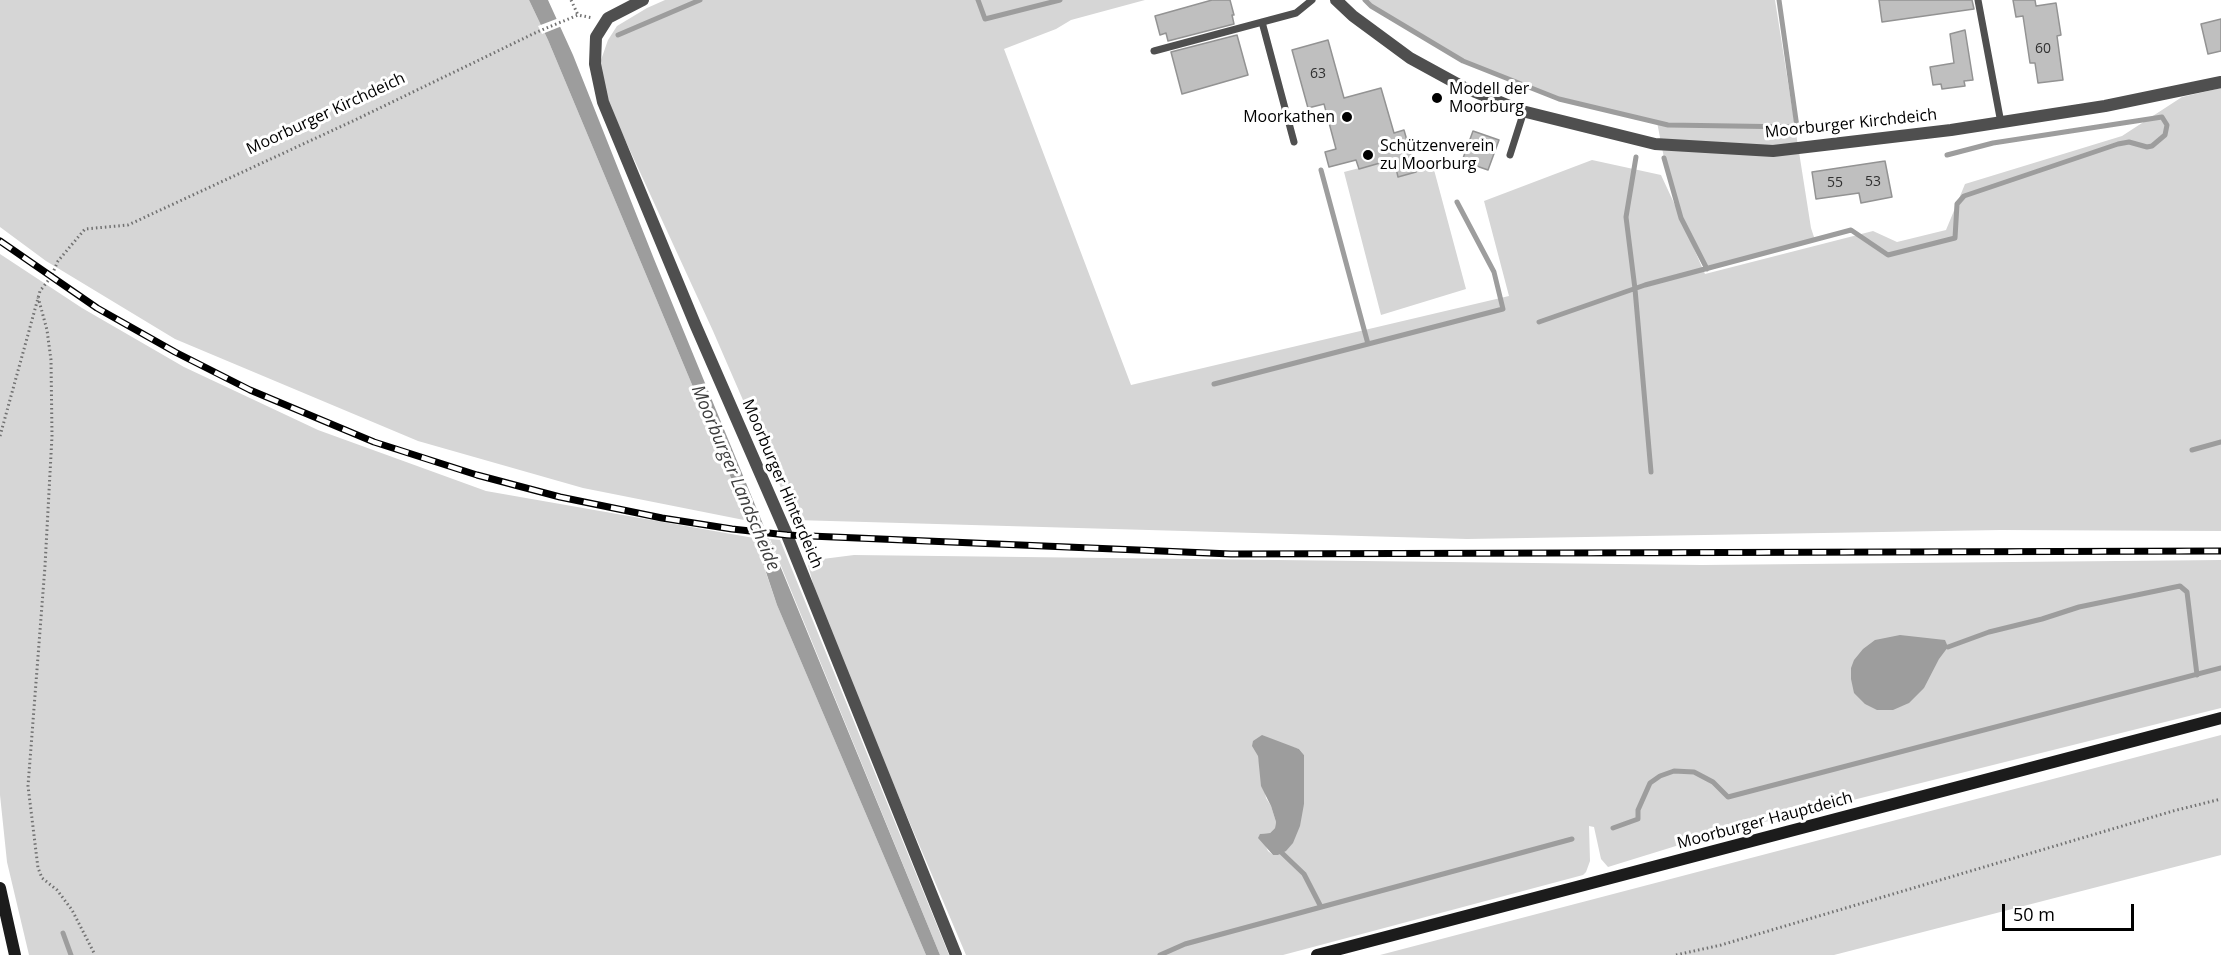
<!DOCTYPE html>
<html>
<head>
<meta charset="utf-8">
<style>
	body { margin:0 }
	#map { position:relative; width:2221px; height:955px; overflow:hidden; background:#fff; font-family:"Open Sans",sans-serif }
	canvas { display:block }
	.scale { position:absolute; left:2002px; top:904px; width:132px; height:27px; box-sizing:border-box; border:3px solid #000; border-top:0; padding-left:8px; font-size:18px; line-height:21px; white-space:nowrap; color:#000; -webkit-text-stroke:4px #fff; paint-order:stroke }
</style>
</head>
<body>
<div id="map">
<canvas width="2221" height="955"></canvas>
<div class="scale">50 m</div>
</div>
<script>
const c = document.querySelector('canvas').getContext('2d');
c.lineJoin = 'round';
function paint(path, color) {
  c.fillStyle = color;
  c.fill(path, 'evenodd');
}
function toPath(rows) {
  const path = new Path2D();
  for (const r of rows) {
    path.moveTo(r[0], r[1]);
    for (let i = 2; i < r.length; i += 2) path.lineTo(r[i], r[i + 1]);
  }
  return path;
}
function trace(path, color, width, dash) {
  c.strokeStyle = color;
  c.lineWidth = width;
  c.lineCap = dash ? 'butt' : 'round';
  c.setLineDash(dash || []);
  c.stroke(path);
}
function write(font, color, halo, rows, align = 'center') {
  c.font = font + ' "Open Sans",sans-serif';
  c.lineWidth = 6;
  c.setLineDash([]);
  c.textBaseline = 'middle';
  c.strokeStyle = halo;
  c.fillStyle = color;
  for (const [text, x, y, turn = 0] of rows) {
    c.save();
    c.translate(x, y);
    c.rotate((+turn || 0) * Math.PI / 180);
    c.textAlign = isNaN(turn) ? turn : align;
    if (halo) c.strokeText(text, 0, 0);
    c.fillText(text, 0, 0);
    c.restore();
  }
}
paint(toPath([
	[0,0,529,0,548,40,749,521,583,488,418,441,175,339,46,261,0,227],
	[665,0,1145,0,1071,20,1056,29,1004,49,1131,385,1509,296,1484,201,1592,160,1661,175,1681,218,1664,158,1657,122,1559,99,1463,61,1371,6,1365,0,1775,0,1811,228,1815,240,1709,269,1681,219,1705,274,1873,231,1897,242,1946,230,1965,184,2122,136,2182,97,2221,88,2221,531,2001,530,1467,539,795,520,713,331,610,107,601,75,601,60,608,40,617,26,647,8],
	[1394,159,1399,176,1433,166,1466,289,1381,315,1344,172],
	[0,254,82,308,184,367,318,430,486,491,754,538,777,605,926,955,29,955,7,862,0,795],
	[770,539,780,540,949,955,940,955],
	[854,555,1702,565,2221,560,2221,708,1705,837,1608,867,1601,859,1594,827,1589,826,1590,861,1586,872,1583,875,1283,955,966,955,821,614,807,561],
	[1286,745,1299,749,1304,755,1304,804,1278,855,1273,855,1268,851,1260,834,1270,833,1275,828,1276,822,1271,806,1266,798,1258,756],
	[2221,735,2221,855,1834,955,1380,955]
]), '#d6d6d6');
paint(toPath([
	[529,0,548,0,573,55,654,259,940,955,926,955,777,605,749,521,548,40],
	[1900,635,1945,640,1948,647,1939,659,1924,688,1909,703,1893,710,1877,710,1865,704,1854,693,1851,679,1851,668,1854,660,1863,649,1875,640],
	[1262,735,1299,749,1304,755,1304,804,1300,826,1293,843,1286,851,1278,855,1273,855,1258,838,1260,834,1270,833,1275,828,1276,822,1271,806,1261,786,1258,756,1252,746,1253,741]
]), '#9d9d9d');
paint(toPath([
	[559,18,562,26,542,34,538,26],
	[748,524,768,526,772,539,751,537]
]), '#fff');
trace(toPath([
	[978,0,985,19,1060,0],
	[1365,0,1371,6,1463,61,1559,99,1668,125,1797,127,1779,0],
	[618,35,700,0],
	[1636,157,1626,217,1635,289,1651,472],
	[1664,158,1681,218,1707,269],
	[1321,170,1368,344],
	[1539,322,1645,285,1851,230,1888,255,1955,238,1957,204,1964,196,2118,144,2129,142,2147,147,2152,146,2165,135,2167,125,2162,117,1993,143,1947,155],
	[1214,384,1503,309,1494,272,1457,202],
	[2192,450,2221,442],
	[1948,647,1989,632,2042,619,2079,607,2180,586,2187,592,2197,675],
	[1613,828,1638,819,1638,810,1650,783,1660,776,1674,771,1694,772,1713,782,1728,797,2221,668],
	[1282,853,1304,874,1321,907],
	[63,933,71,955],
	[1160,955,1185,944,1572,839]
]), '#9d9d9d', 5);
const building = toPath([
	[1212,0,1230,0,1234,15,1232,15,1234,24,1168,41,1166,33,1160,35,1155,16,1212,0],
	[1879,0,1972,0,1974,9,1882,22,1879,0],
	[2013,0,2035,0,2036,6,2056,3,2061,35,2057,36,2063,80,2038,83,2035,63,2030,63,2023,16,2016,17,2013,0],
	[2221,19,2221,51,2208,54,2201,24,2221,19],
	[1965,30,1973,80,1964,81,1965,86,1942,89,1941,84,1933,85,1930,67,1954,63,1950,34,1965,30],
	[1237,35,1248,75,1182,94,1171,52,1237,35],
	[1328,40,1344,98,1381,88,1394,133,1404,130,1416,172,1398,177,1394,159,1359,169,1356,160,1329,167,1325,152,1336,149,1324,104,1308,108,1292,50,1328,40],
	[1473,131,1499,140,1488,170,1462,161,1473,131],
	[1885,161,1892,197,1861,203,1859,193,1816,199,1812,172,1885,161]
]);
paint(building, '#bfbfbf');
trace(building, '#939393', 1.5);
trace(toPath([
	[571,0,578,15],
	[38,297,47,330,51,360,52,436,45,566,28,786,38,868,42,878,57,890,72,910,95,955],
	[0,436,40,291,51,277,58,261,85,229,128,225,355,120,537,32,578,15,593,18],
	[1676,955,1721,945,2173,811,2221,799]
]), '#717171', 3, [1.5, 3]);
trace(toPath([
	[1978,0,2001,123],
	[1262,22,1294,142],
	[1154,51,1296,13,1312,0],
	[1510,155,1524,111]
]), '#4f4f4f', 7);
trace(toPath([
	[643,0,608,18,596,37,595,64,603,102,695,324,787,535,956,955],
	[1336,0,1353,16,1410,58,1463,87,1522,111,1655,144,1773,151,1951,130,2105,106,2221,82]
]), '#4f4f4f', 12);
trace(toPath([
	[0,888,15,955],
	[1317,955,2221,718]
]), '#1c1c1c', 12);
const rail = toPath([
	[0,241,97,308,175,352,250,390,374,442,477,475,560,497,662,518,732,529,787,535,1231,554,2221,551]
]);
trace(rail, '#000', 7);
trace(rail, '#fff', 4.5, [14]);
for (const [x, y, r, color] of [
	[1437,98,6,"#000"],
	[1347,117,6,"#000"],
	[1368,155,6,"#000"]
]) {
  const dot = new Path2D();
  dot.arc(x, y, r, 0, 2 * Math.PI);
  c.fillStyle = color;
  c.fill(dot);
  trace(dot, '#fff', 2);
}
write('14px', '#303030', null, [
	["60",2043,49],
	["63",1318,74],
	["53",1873,182],
	["55",1835,183]
]);
write('16px', '#000', '#fff', [
	["Modell der",1449,89],
	["Moorburg",1449,107],
	["Moorkathen",1335,117,"right"],
	["Schützenverein",1380,146],
	["zu Moorburg",1380,164]
], 'left');
write('16px', '#000', '#fff', [
	["Moorburger Kirchdeich",326,114,-25],
	["Moorburger Kirchdeich",1851,124,-6],
	["Moorburger Hinterdeich",782,484,67],
	["Moorburger Hauptdeich",1765,821,-15]
]);
write('italic 18px', '#3e3e3e', '#fff', [
	["Moorburger Landscheide",735,478,67]
]);
</script>
</body>
</html>
